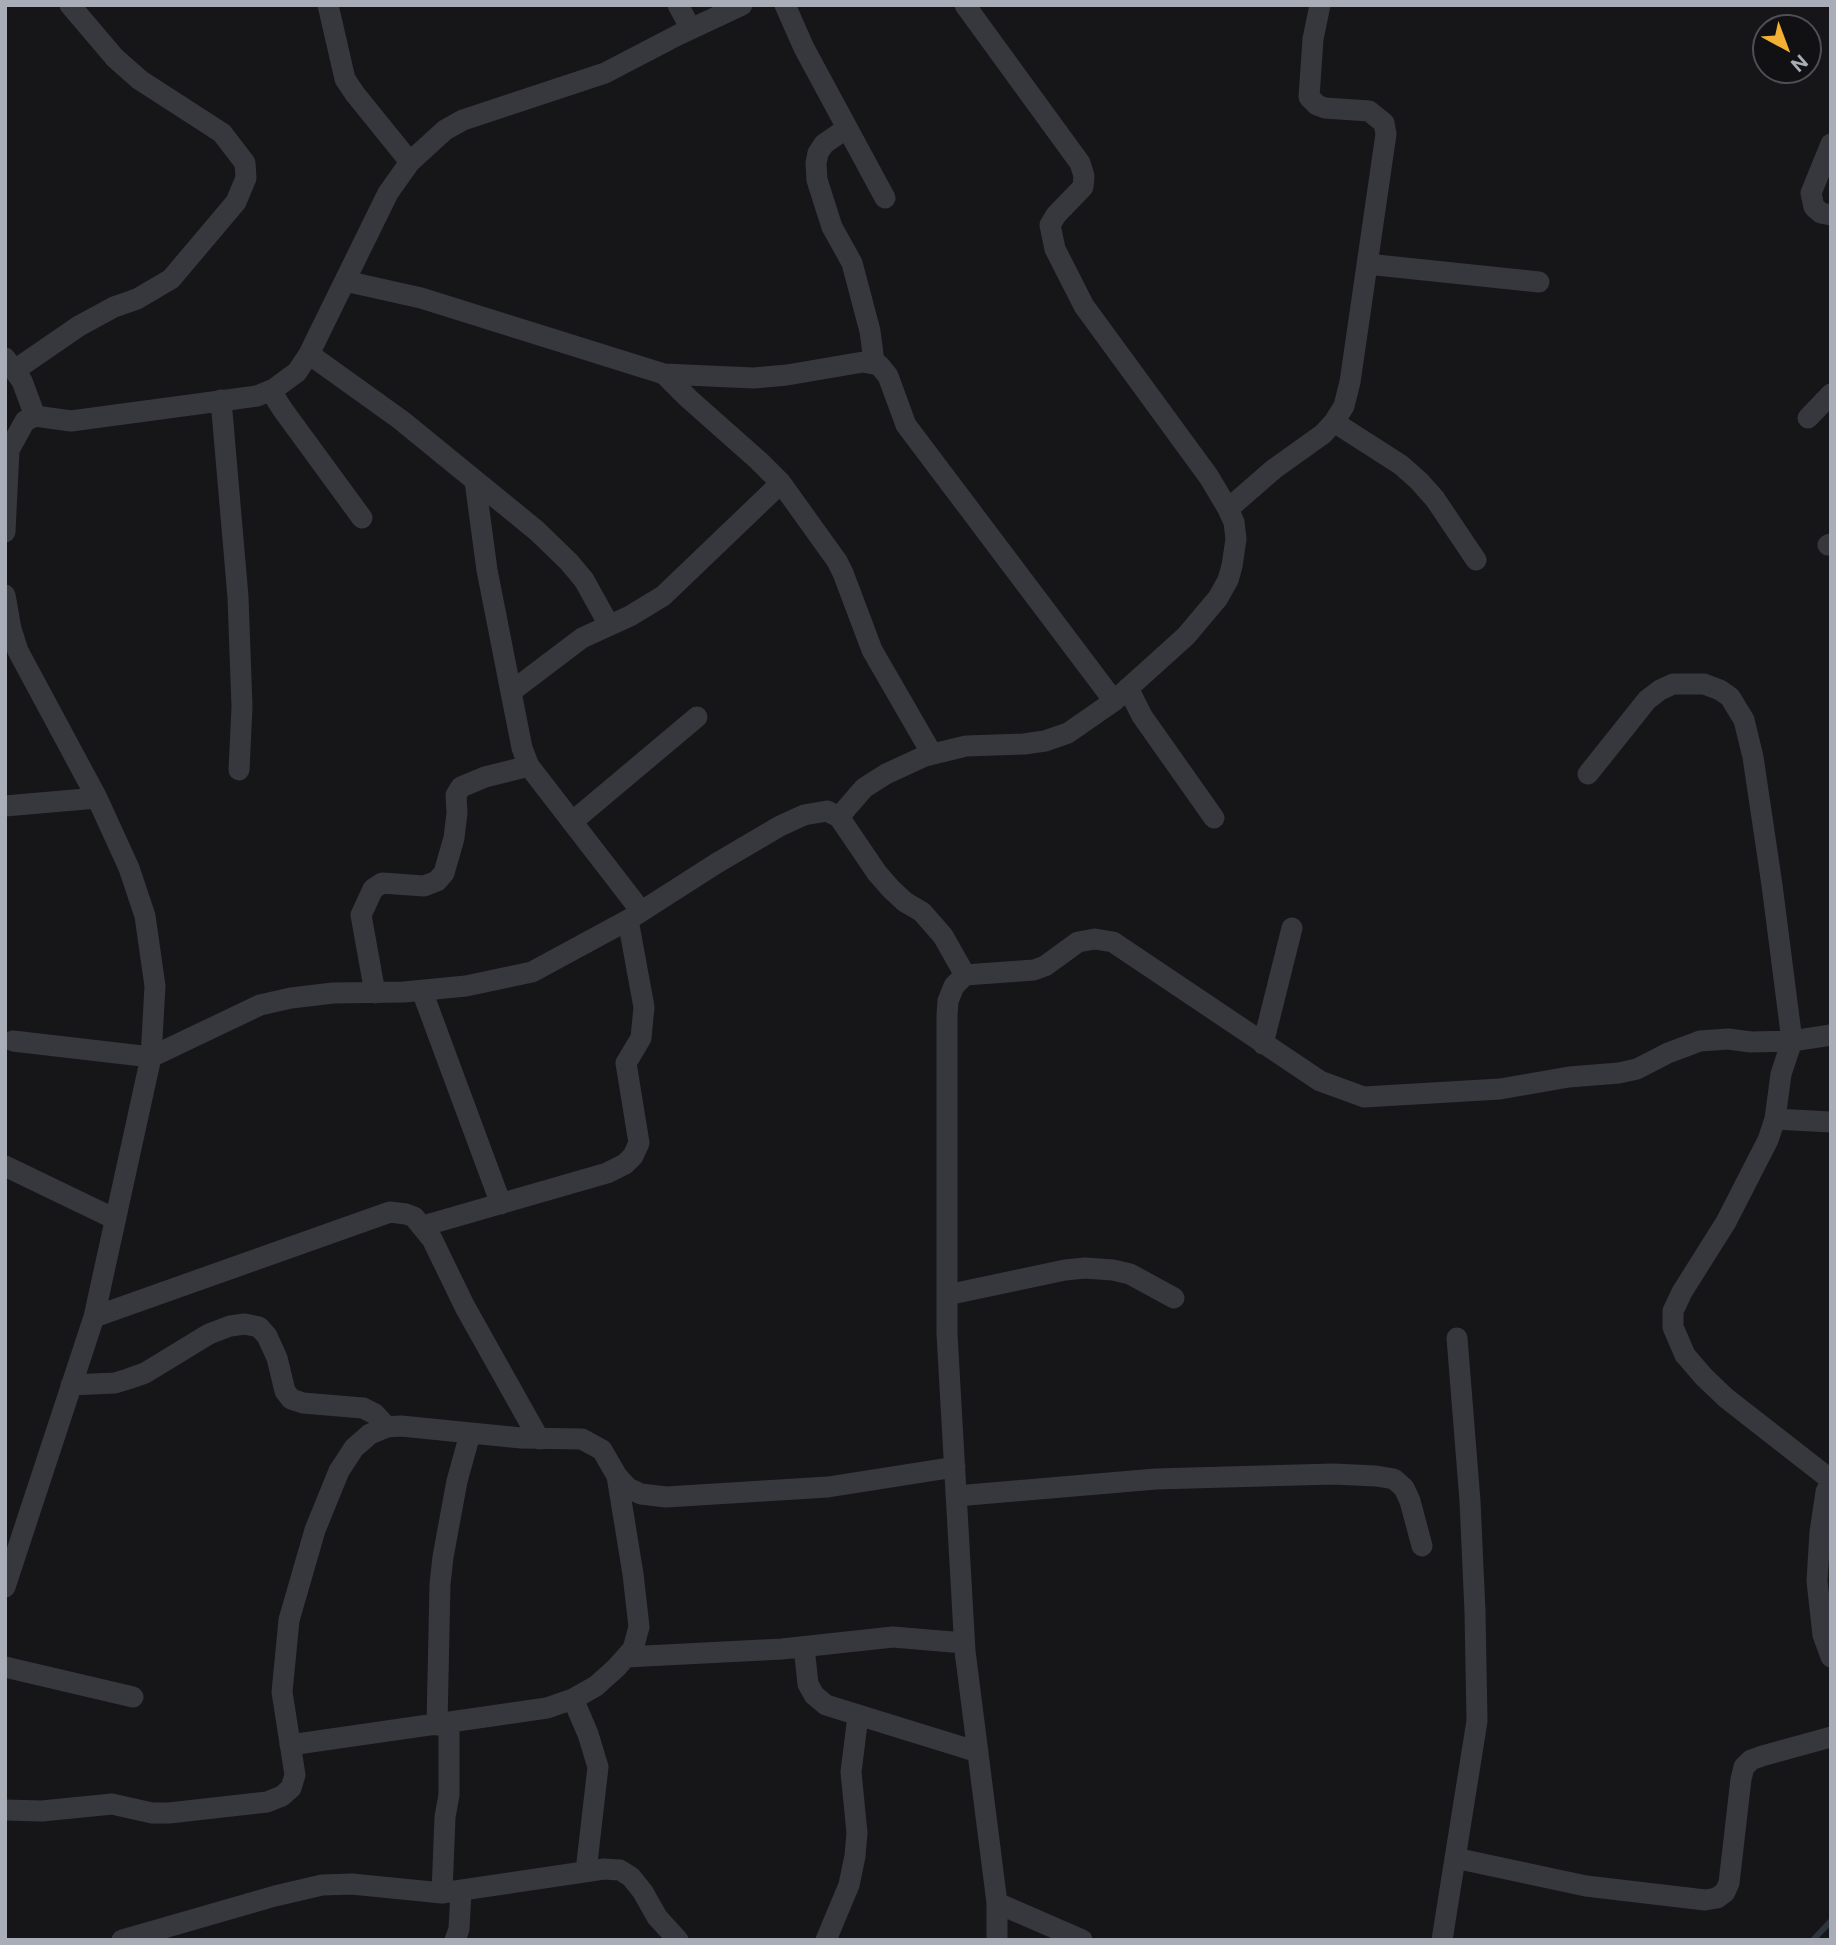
<!DOCTYPE html>
<html>
<head>
<meta charset="utf-8">
<style>
	body { margin:0 }
	#map { position:relative; width:1836px; height:1945px; overflow:hidden; background:#161618; font-family:"Public Sans",sans-serif }
	canvas { display:block }
	.frame { position:absolute; inset:0; border:7px solid #a8adb8; pointer-events:none }
	.north { position:absolute; left:1752px; top:14px; width:70px; height:70px; box-sizing:border-box; background:#111113; border:2px solid #4d4f55; border-radius:50%; rotate:139deg; font-size:19px; font-weight:700; line-height:28px; text-align:center; color:#a8adb8 }
	.north::after { content:''; display:block; margin:auto; width:24px; height:32px; background:#f2b134; clip-path:polygon(50% 0,100% 100%,50% 72%,0 100%) }
</style>
</head>
<body>
<div id="map">
<canvas width="1836" height="1945"></canvas>
<div class="frame"></div>
<div class="north">N</div>
</div>
<script>
const c = document.querySelector('canvas').getContext('2d');
c.lineJoin = 'round';
function toPath(rows) {
  const path = new Path2D();
  for (const r of rows) {
    path.moveTo(r[0], r[1]);
    for (let i = 2; i < r.length; i += 2) path.lineTo(r[i], r[i + 1]);
  }
  return path;
}
function trace(path, color, width, dash) {
  c.strokeStyle = color;
  c.lineWidth = width;
  c.lineCap = dash ? 'butt' : 'round';
  c.setLineDash(dash || []);
  c.stroke(path);
}
trace(toPath([
	[1813,1940,1831,1921]
]), '#2c353c', 6);
trace(toPath([
	[328,5,345,79,355,94,410,162],
	[678,5,691,29],
	[785,5,804,48,885,198],
	[847,128,824,144,818,153,816,163,817,180,832,227,852,263,870,331,874,362],
	[1831,144,1811,193,1814,207,1821,213,1831,215],
	[1367,264,1539,282],
	[345,281,421,298,664,374,754,378,787,375,863,362,879,365,888,376,906,425,1114,701],
	[309,354,401,420,537,531,569,562,584,580,609,625],
	[5,358,22,381,35,416],
	[15,370,79,326,114,307,137,299,171,279,236,202,246,178,245,163,222,133,140,80,115,58,70,5],
	[664,374,688,398,759,461,781,483,837,561,843,573,872,650,932,754],
	[274,389,274,396,283,410,362,518],
	[221,400,238,597,242,707,239,770],
	[1808,418,1831,394],
	[1334,422,1401,465,1419,481,1435,499,1476,560],
	[475,481,487,570,522,748,529,766,641,911],
	[1228,509,1274,469,1323,434,1334,422,1344,406,1350,382,1386,134,1384,123,1369,111,1325,108,1317,105,1309,97,1313,39,1320,5],
	[5,532,9,450,25,421,35,416,71,421,257,396,274,389,297,372,309,354,388,193,410,162,445,130,463,120,605,73,678,35,742,5],
	[1828,545,1831,544],
	[5,595,11,629,18,651,97,798,129,868,145,916,155,986,151,1057,94,1317,5,1587],
	[1128,688,1142,716,1214,818],
	[512,691,582,638,630,616,663,596,781,483],
	[1588,774,1647,700,1660,690,1673,684,1704,684,1720,690,1730,697,1744,720,1753,757,1772,885,1792,1041,1781,1074,1775,1119,1768,1140,1726,1222,1682,1292,1673,1311,1673,1327,1685,1355,1704,1377,1726,1398,1831,1480,1826,1492,1820,1532,1817,1581,1823,1635,1831,1657],
	[5,806,97,798],
	[839,817,864,788,886,774,925,756,966,746,1024,744,1045,741,1068,733,1114,701,1186,636,1218,598,1228,580,1232,566,1236,539,1234,522,1228,509,1209,477,1084,306,1055,249,1050,225,1056,215,1083,187,1084,176,1080,163,965,5],
	[572,822,697,717],
	[422,991,501,1204],
	[375,993,361,915,373,889,382,883,424,886,437,881,444,873,454,838,457,813,456,795,461,787,485,777,529,766],
	[13,1041,151,1057,260,1005,291,998,333,993,404,992,466,986,532,972,628,920,717,863,780,826,804,815,827,811,839,817,877,873,891,889,905,902,922,912,943,936,965,975],
	[1263,1044,1292,928],
	[1775,1119,1831,1122],
	[5,1166,115,1219],
	[423,1226,607,1173,625,1164,633,1156,639,1143,626,1063,641,1038,644,1007,628,920],
	[947,1295,1065,1270,1085,1268,1113,1270,1130,1274,1174,1298],
	[94,1317,390,1212,406,1214,414,1217,432,1239,465,1307,539,1439],
	[71,1385,115,1383,128,1379,145,1373,209,1334,230,1326,245,1324,259,1327,267,1336,277,1358,285,1391,291,1399,303,1403,363,1408,375,1414,387,1427],
	[956,1496,1156,1479,1333,1474,1376,1476,1394,1479,1404,1488,1410,1501,1422,1546],
	[804,1647,808,1684,814,1695,826,1705,978,1752],
	[626,1657,782,1649,893,1637,964,1643],
	[5,1667,133,1697],
	[573,1699,588,1734,598,1767,586,1871],
	[437,1725,440,1584,443,1557,457,1481,470,1434],
	[290,1745,547,1708,573,1699,596,1686,616,1668,633,1649,639,1627,633,1574,617,1476],
	[5,1810,42,1811,112,1804,152,1813,169,1813,267,1802,282,1796,291,1788,295,1775,282,1692,289,1620,315,1530,339,1471,354,1448,370,1434,387,1427,401,1426,521,1438,582,1439,602,1450,617,1476,628,1488,641,1494,666,1497,828,1487,955,1467],
	[1455,1858,1586,1886,1705,1900,1717,1898,1725,1892,1729,1883,1741,1779,1744,1767,1751,1760,1762,1756,1831,1737],
	[442,1893,445,1817,449,1795,449,1723],
	[997,1903,1082,1940],
	[122,1940,275,1896,322,1885,352,1884,442,1893,604,1869,620,1870,631,1877,643,1892,657,1917,678,1940],
	[455,1940,459,1929,461,1892],
	[826,1940,849,1885,855,1856,857,1833,851,1772,858,1716],
	[997,1940,997,1903,965,1651,947,1334,947,1016,948,1001,954,986,965,975,1034,970,1045,966,1078,942,1095,939,1113,942,1320,1081,1364,1097,1500,1089,1569,1077,1619,1073,1637,1069,1668,1053,1700,1041,1728,1039,1751,1042,1792,1041,1831,1035],
	[1442,1940,1477,1721,1475,1612,1470,1501,1457,1338]
]), '#37383d', 21);
</script>
</body>
</html>
